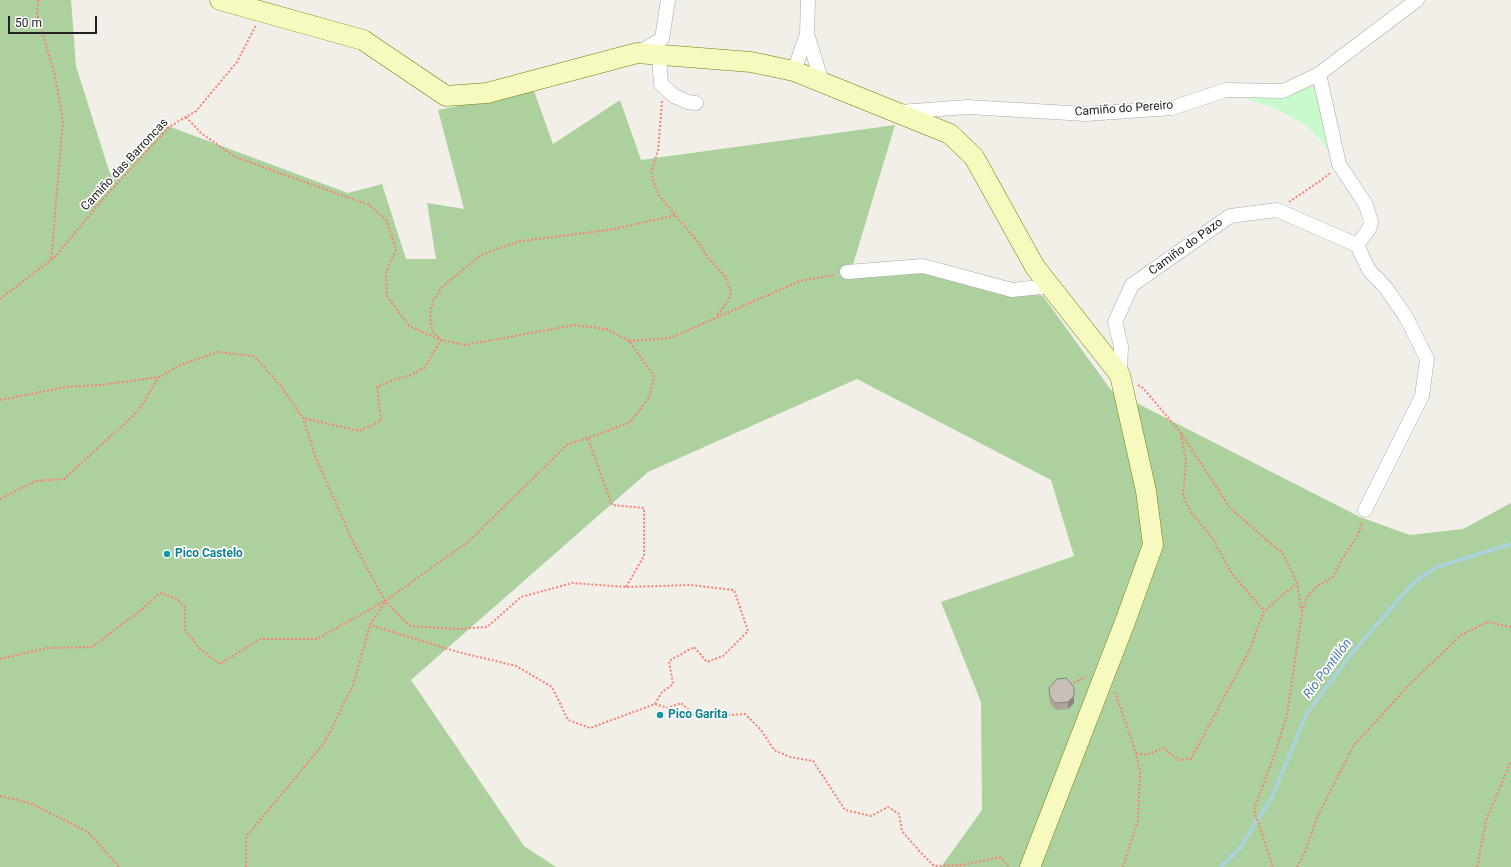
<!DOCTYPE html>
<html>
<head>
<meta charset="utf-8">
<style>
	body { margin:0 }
	#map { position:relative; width:1511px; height:867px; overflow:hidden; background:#f2efe9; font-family:Roboto,sans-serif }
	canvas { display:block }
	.scale { position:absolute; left:8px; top:16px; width:89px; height:18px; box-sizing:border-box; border:2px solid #222; border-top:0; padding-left:5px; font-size:12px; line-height:14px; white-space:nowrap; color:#222; -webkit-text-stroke:3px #fff; paint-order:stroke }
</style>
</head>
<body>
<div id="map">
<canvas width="1511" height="867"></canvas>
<div class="scale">50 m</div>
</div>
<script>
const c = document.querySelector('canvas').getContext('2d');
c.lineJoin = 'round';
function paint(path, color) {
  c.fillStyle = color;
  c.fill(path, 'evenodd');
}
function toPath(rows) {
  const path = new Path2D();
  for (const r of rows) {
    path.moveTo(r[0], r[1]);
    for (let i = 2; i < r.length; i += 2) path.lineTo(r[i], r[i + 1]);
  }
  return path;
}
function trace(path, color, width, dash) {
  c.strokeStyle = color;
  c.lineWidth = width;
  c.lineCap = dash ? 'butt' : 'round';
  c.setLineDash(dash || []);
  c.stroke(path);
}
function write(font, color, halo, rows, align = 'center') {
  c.font = font + ' Roboto,sans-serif';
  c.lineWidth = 3.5;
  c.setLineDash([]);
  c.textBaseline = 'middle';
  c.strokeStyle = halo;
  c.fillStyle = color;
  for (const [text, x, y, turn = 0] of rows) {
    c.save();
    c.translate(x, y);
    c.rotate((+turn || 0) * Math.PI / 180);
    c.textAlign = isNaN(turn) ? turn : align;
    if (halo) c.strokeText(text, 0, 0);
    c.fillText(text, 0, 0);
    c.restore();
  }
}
paint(toPath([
	[0,0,71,0,76,66,110,174,165,125,348,193,382,184,406,259,436,259,427,203,464,209,438,110,534,91,553,144,620,100,641,160,895,125,849,278,921,270,1043,296,1111,390,1360,517,1410,535,1463,529,1511,503,1511,867,941,867,982,810,981,702,941,602,1074,556,1051,480,857,379,648,472,411,680,524,846,556,867,0,867]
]), '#add19e');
paint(toPath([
	[1311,83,1318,85,1332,153,1329,156,1327,149,1318,137,1305,125,1275,108,1247,99,1247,96,1262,98,1282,96]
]), '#c8facc');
trace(toPath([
	[1221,867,1240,848,1272,797,1306,715,1351,654,1414,582,1437,567,1511,544]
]), '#aad3df', 3.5);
const street = toPath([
	[807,34,822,82],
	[637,53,662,39,668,0],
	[659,55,661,84,674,96,688,102,696,103],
	[794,71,807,34,808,0],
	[899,112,968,107,1086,114,1172,108,1226,90,1283,91,1319,74,1417,0],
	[1357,245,1369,270,1386,288,1406,317,1427,359,1422,396,1365,510],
	[847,272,923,266,1012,290,1050,286],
	[1120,375,1121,346,1115,322,1132,285,1230,216,1277,210,1357,245,1369,229,1371,222,1366,205,1339,164,1319,74]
]);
const secondary = toPath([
	[220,0,363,40,446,96,487,93,637,53,751,62,794,71,950,134,974,157,1035,267,1120,375,1146,491,1153,545,1125,622,1030,867]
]);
trace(street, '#a9a9a9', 15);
trace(secondary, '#707d05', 21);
trace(toPath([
	[38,0,37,14,54,72,63,120,51,260],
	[662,101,658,150,651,174,658,194,701,246,708,258,725,276,731,291,729,300,717,316],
	[186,117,201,133,235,157,369,205,387,221,396,250,386,272,387,296,409,326,441,340,424,368,409,376,396,379,377,387,381,421,359,431,303,418],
	[1289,202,1320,181,1330,173],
	[0,299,56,256,101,201,169,127,196,111,237,62,256,25],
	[629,341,606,329,575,325,465,345,441,340,432,330,430,315,433,301,443,286,481,255,520,241,609,230,677,215],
	[1138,385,1143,388,1181,433,1230,508,1283,554,1297,583,1302,613,1287,715,1275,753,1254,810,1273,867],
	[0,400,66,387,100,385,160,377,180,365,218,352,254,356,280,385,303,418,316,458,352,540,385,601,410,626,458,629,487,627,521,597,572,583,626,587,690,585,734,590,748,631,723,656,707,662,694,647,669,661,673,684,662,692,655,704,590,728,568,720,552,687,516,666,458,652,370,625],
	[1181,434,1186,462,1183,496,1191,512,1213,539,1232,574,1264,611],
	[588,439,612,505,644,508,644,556,626,587],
	[0,499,35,481,64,479,138,411,159,377],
	[1302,612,1307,597,1316,587,1333,577,1342,559,1358,535,1362,522],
	[0,659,47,648,92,647,141,610,160,593,175,598,185,606,185,630,200,649,220,664,260,639,317,639,385,601,468,542,568,444,597,435,630,422,649,398,654,376,629,341,670,338,800,281,834,275],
	[1070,684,1086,677],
	[1115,692,1136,753,1140,772,1138,820,1123,867],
	[655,704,668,708,681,703,697,717,745,714,761,730,774,750,790,757,813,761,845,810,871,816,888,807,899,814,902,831,921,853,934,866,962,865,1001,857,1009,867],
	[1136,753,1147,755,1163,748,1179,760,1191,759,1249,651,1264,611,1297,583],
	[0,796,30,803,88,832,119,867],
	[246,867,246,837,325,742,353,685,370,625,385,602],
	[1297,867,1303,857,1318,815,1354,745,1412,682,1461,635,1488,622,1511,627],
	[1477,867,1486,821,1511,761]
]), '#fa8072', 2, [2, 2]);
trace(street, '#fff', 14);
trace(secondary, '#f7fabf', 20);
paint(toPath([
	[1049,688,1074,703,1068,709,1056,710,1050,703]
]), '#aba49e');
paint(toPath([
	[1074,687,1074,703,1068,709,1068,702]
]), '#8b8681');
const building = toPath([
	[1066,678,1074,687,1074,696,1068,702,1056,703,1050,697,1049,688,1057,679,1066,678]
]);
paint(building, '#c7bfb8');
trace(building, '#8b8681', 1);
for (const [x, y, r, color] of [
	[167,554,4,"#0f9aa8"],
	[660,715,4,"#0f9aa8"]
]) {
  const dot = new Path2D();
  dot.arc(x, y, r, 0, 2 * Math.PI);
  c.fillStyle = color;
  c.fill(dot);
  trace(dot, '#fff', 1.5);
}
write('12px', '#222', '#fff', [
	["Camiño do Pereiro",1124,109,-4],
	["Camiño das Barroncas",125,165,-47],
	["Camiño do Pazo",1186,247,-36]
]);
write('bold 12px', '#0d838f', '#fff', [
	["Pico Castelo",175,554],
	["Pico Garita",668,715]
], 'left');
write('italic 13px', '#4a7aab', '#fff', [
	["Río Pontillón",1328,669,-53]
]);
</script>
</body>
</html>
